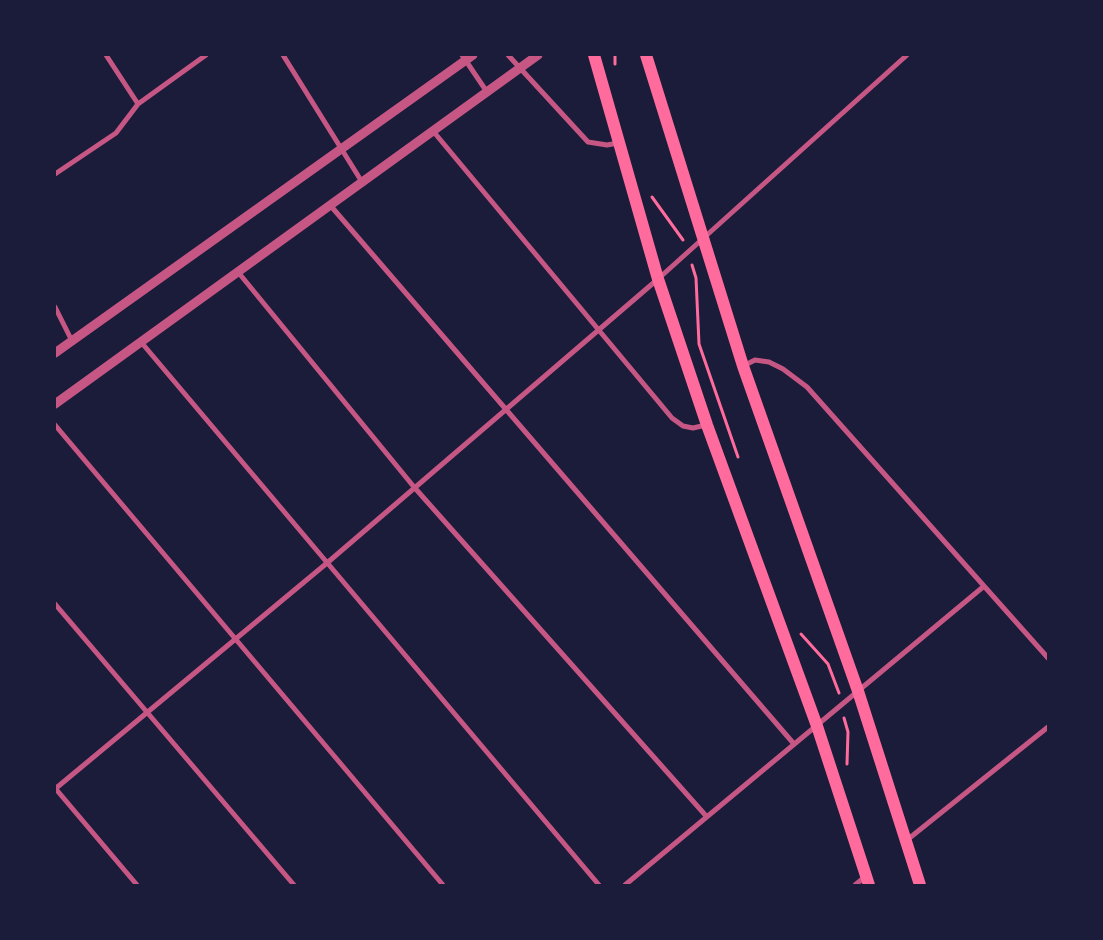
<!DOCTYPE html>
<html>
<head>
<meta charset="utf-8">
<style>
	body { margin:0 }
	#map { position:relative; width:1103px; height:940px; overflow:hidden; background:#1b1b3a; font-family:Arial,sans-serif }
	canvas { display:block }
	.frame { position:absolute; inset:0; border:56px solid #1b1b3a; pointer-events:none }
</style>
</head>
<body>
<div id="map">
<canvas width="1103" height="940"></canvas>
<div class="frame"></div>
</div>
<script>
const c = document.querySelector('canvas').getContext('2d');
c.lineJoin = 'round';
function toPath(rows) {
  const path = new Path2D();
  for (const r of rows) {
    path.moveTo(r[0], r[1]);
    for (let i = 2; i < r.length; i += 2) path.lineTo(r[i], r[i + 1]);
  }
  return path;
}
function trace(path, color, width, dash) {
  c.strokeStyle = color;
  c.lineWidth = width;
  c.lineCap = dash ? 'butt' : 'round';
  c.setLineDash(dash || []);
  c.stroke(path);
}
trace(toPath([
	[615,64,615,55],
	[652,197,683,240],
	[692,265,696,278,699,344,738,457],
	[801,634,828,664,839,693],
	[844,718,848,732,847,764]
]), '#ff6b9d', 3);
trace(toPath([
	[106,55,138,104],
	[283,55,362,182],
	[462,55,487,92],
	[508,55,588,142,607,145,618,143],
	[433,131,672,418,683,426,693,428,706,425],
	[55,174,116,133,138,104,206,55],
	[330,205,794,744],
	[238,272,414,487,707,817],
	[55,307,72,341],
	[141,342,599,885],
	[743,366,755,360,769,362,783,369,807,387,1048,658],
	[55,425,443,885],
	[55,604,294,885],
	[55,788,137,885],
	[55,789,327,563,658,279,907,55],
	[907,840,1048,727],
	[625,885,983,587],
	[855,885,866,876]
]), '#c65784', 5);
trace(toPath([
	[55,353,473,55],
	[55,404,538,55]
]), '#c65784', 9);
trace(toPath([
	[594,55,658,279,707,425,817,726,869,885],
	[646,55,743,366,858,691,920,885]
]), '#ff6b9d', 12);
</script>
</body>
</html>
